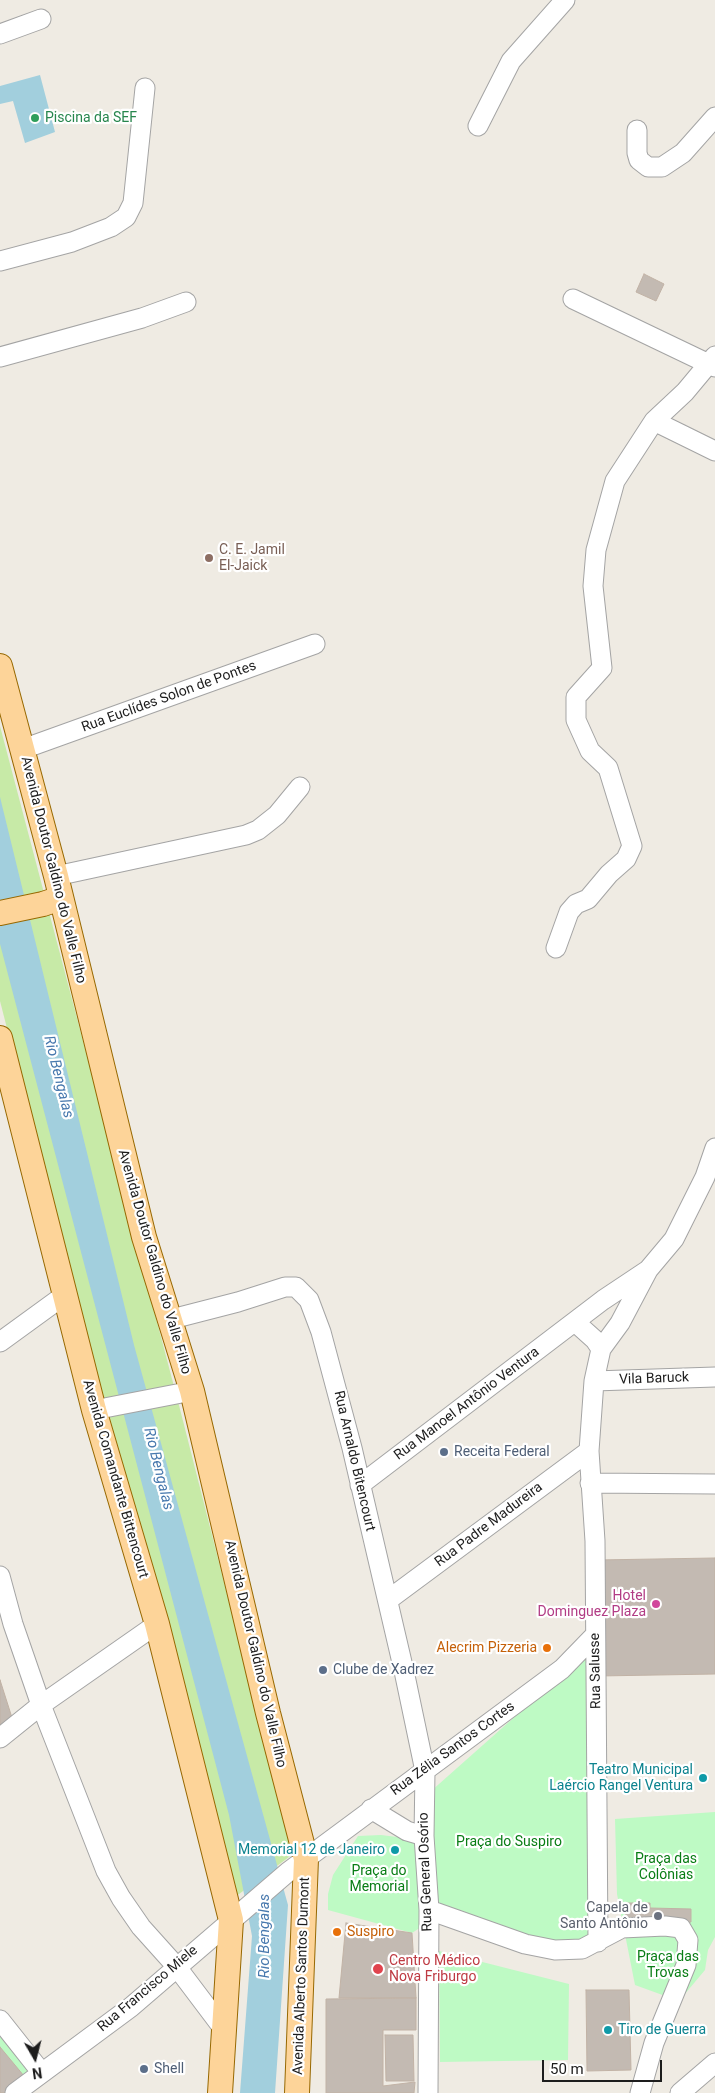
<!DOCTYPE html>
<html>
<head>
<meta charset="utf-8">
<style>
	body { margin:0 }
	#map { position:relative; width:715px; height:2093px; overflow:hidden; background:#efebe3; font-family:Roboto,sans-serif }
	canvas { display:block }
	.north { position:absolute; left:10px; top:2033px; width:50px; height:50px; -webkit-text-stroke:4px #fff; paint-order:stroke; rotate:172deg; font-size:14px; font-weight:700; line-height:20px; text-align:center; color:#1d1d1d }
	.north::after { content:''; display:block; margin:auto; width:18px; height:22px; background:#1d1d1d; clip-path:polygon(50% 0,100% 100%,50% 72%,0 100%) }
	.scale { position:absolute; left:542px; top:2060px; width:120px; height:22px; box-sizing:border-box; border:2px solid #1d1d1d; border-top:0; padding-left:6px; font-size:15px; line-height:18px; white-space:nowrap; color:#1d1d1d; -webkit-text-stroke:4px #fff; paint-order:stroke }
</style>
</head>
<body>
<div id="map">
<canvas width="715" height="2093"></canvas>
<div class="north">N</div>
<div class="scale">50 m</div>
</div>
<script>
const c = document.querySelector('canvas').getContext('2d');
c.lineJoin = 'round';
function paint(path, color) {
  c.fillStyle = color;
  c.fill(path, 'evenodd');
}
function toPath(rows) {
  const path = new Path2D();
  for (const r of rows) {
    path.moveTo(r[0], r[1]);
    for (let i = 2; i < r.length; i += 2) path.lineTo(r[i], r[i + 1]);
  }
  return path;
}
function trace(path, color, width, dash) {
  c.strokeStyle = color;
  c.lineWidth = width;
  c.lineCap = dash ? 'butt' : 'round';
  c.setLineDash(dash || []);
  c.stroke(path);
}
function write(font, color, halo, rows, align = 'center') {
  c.font = font + ' Roboto,sans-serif';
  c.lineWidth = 4.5;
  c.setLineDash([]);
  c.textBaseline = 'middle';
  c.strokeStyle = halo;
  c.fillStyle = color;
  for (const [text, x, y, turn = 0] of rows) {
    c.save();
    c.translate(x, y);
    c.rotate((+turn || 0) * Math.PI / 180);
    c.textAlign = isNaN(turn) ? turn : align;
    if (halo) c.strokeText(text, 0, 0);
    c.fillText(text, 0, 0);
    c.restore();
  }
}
paint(toPath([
	[0,726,181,1413,293,1854,235,1897,109,1426,0,1001]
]), '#c7eaa7');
paint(toPath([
	[590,1650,594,1940,571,1945,530,1940,431,1908,430,1792],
	[715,1812,715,1937,708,1950,705,1970,679,2001,635,1985,617,1894,615,1819],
	[381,1835,397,1837,420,1844,421,1927,412,1933,328,1910,328,1894,333,1875,358,1836],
	[439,1951,569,1984,568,2060,440,2062],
	[0,2020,42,2073,0,2093]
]), '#befac4');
paint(toPath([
	[40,75,55,132,25,143,13,101,0,104,0,86],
	[0,797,134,1345,288,1905,275,2093,240,2093,252,1936,229,1815,0,944]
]), '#a2cfdd');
const building = toPath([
	[644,274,664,284,656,301,636,292,644,274],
	[715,1558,715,1674,598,1676,597,1560,715,1558],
	[0,1680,14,1724,0,1735,0,1680],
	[626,1903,650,1903,650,1908,691,1909,691,1922,625,1925,626,1903],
	[346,1923,412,1933,416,1998,339,1998,346,1923],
	[586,1990,629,1990,631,2070,587,2071,586,1990],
	[416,1998,416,2030,383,2030,383,2086,415,2082,414,2093,326,2093,326,1999,416,1998],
	[385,2035,413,2035,414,2081,386,2081,385,2035],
	[0,2047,29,2082,15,2093,0,2093,0,2047]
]);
paint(building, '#c3bab2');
trace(building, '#c1b2a5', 1);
const minor = toPath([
	[0,34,41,19],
	[478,126,511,61,565,0],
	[637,130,637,153,639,160,648,167,662,167,683,153,715,117],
	[0,261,72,242,111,227,126,217,133,203,145,88],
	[573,299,715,367],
	[0,357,142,318,186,302],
	[654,421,715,451],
	[23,749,315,644],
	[56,876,246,835,258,830,277,815,300,787],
	[556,948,569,912,576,904,588,899,609,874,626,859,632,846,608,768,590,751,576,720,576,697,602,668,593,586,596,550,615,481,654,421,685,392,715,356],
	[168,1320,238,1302,285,1287,296,1287,309,1300,321,1332,352,1448,404,1671,425,1771,424,1836,429,1910,428,2093],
	[575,1322,595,1340,601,1349,594,1381,589,1451,595,1541,598,1942],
	[0,1342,66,1294],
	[601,1349,620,1323,648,1270],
	[594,1381,715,1377],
	[94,1410,192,1391],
	[590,1483,715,1484],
	[360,1485,603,1300,648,1270,674,1239,705,1177,715,1148],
	[0,1576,13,1624,41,1705,106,1871,121,1898,141,1927,176,1966,225,2031],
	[388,1600,589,1451],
	[0,1738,41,1705,157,1624],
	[371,1809,407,1831,424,1836],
	[429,1910,525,1944,555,1950,582,1949,622,1928,665,1926,681,1928,688,1940,686,1965,654,2043,640,2093],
	[0,2020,42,2073],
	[15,2093,131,2007,288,1872,562,1669,595,1635],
	[680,2093,715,2063]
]);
const major = toPath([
	[0,666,56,876,144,1237,192,1391,268,1713,306,1859,297,2093],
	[0,913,43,904,61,898],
	[0,1038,94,1410,157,1624,231,1920,220,2093]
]);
trace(minor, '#a4a4a4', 21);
trace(major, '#976800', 26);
trace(minor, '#fff', 19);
trace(major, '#fdd499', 24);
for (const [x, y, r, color] of [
	[35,118,5,"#2e9e5b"],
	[209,558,5,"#8d6e63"],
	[444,1452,5,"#5c6f8a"],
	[656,1604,5,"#d1479c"],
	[547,1648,5,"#e8710a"],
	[323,1670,5,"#5c6f8a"],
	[703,1778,5,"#0f9aa8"],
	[395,1850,5,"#0f9aa8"],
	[658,1916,5,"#6b7280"],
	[337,1932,5,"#e8710a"],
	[378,1969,6,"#e0444e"],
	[608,2030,5,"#0f9aa8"],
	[144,2069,5,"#5c6f8a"]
]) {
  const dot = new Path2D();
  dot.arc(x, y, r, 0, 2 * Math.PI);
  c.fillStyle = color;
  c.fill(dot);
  trace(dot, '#fff', 2);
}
write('14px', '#27864d', '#fff', [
	["Piscina da SEF",45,118]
], 'left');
write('14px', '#785e54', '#fff', [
	["C. E. Jamil",219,550],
	["El-Jaick",219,566]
], 'left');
write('14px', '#1d1d1d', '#fff', [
	["Rua Euclídes Solon de Pontes",169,697,-20],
	["Avenida Doutor Galdino do Valle Filho",53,870,76],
	["Avenida Doutor Galdino do Valle Filho",154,1262,74],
	["Vila Baruck",654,1379,-2],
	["Rua Manoel Antônio Ventura",467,1404,-37],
	["Rua Arnaldo Bitencourt",354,1461,77],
	["Avenida Comandante Bittencourt",115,1479,74],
	["Rua Padre Madureira",489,1525,-37],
	["Avenida Doutor Galdino do Valle Filho",255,1654,77],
	["Rua Salusse",596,1671,-91],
	["Rua Zélia Santos Cortes",453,1749,-36],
	["Rua General Osório",426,1872,-92],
	["Avenida Alberto Santos Dumont",302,1976,-88],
	["Rua Francisco Miele",148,1989,-40]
]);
write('14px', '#4e5e75', '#fff', [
	["Receita Federal",454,1452],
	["Clube de Xadrez",333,1670],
	["Shell",154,2069]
], 'left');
write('14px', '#b23c85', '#fff', [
	["Hotel",646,1596],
	["Dominguez Plaza",646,1612]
], 'right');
write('14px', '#c56008', '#fff', [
	["Alecrim Pizzeria",537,1648],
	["Suspiro",347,1932,"left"]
], 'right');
write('14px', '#0d838f', '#fff', [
	["Teatro Municipal",693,1770],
	["Laércio Rangel Ventura",693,1786],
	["Memorial 12 de Janeiro",385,1850],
	["Tiro de Guerra",618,2030,"left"]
], 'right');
write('14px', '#097d15', '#fff', [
	["Praça do Suspiro",509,1842],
	["Praça das",666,1859],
	["Colônias",666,1875],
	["Praça do",379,1871],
	["Memorial",379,1887],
	["Praça das",668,1957],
	["Trovas",668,1973]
]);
write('14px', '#5b616d', '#fff', [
	["Capela de",648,1908],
	["Santo Antônio",648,1924]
], 'right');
write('14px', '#be3a42', '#fff', [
	["Centro Médico",389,1961],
	["Nova Friburgo",389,1977]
], 'left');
write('italic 15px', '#4879ae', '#fff', [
	["Rio Bengalas",58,1077,76],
	["Rio Bengalas",158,1469,76],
	["Rio Bengalas",265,1936,-90]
]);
</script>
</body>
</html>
